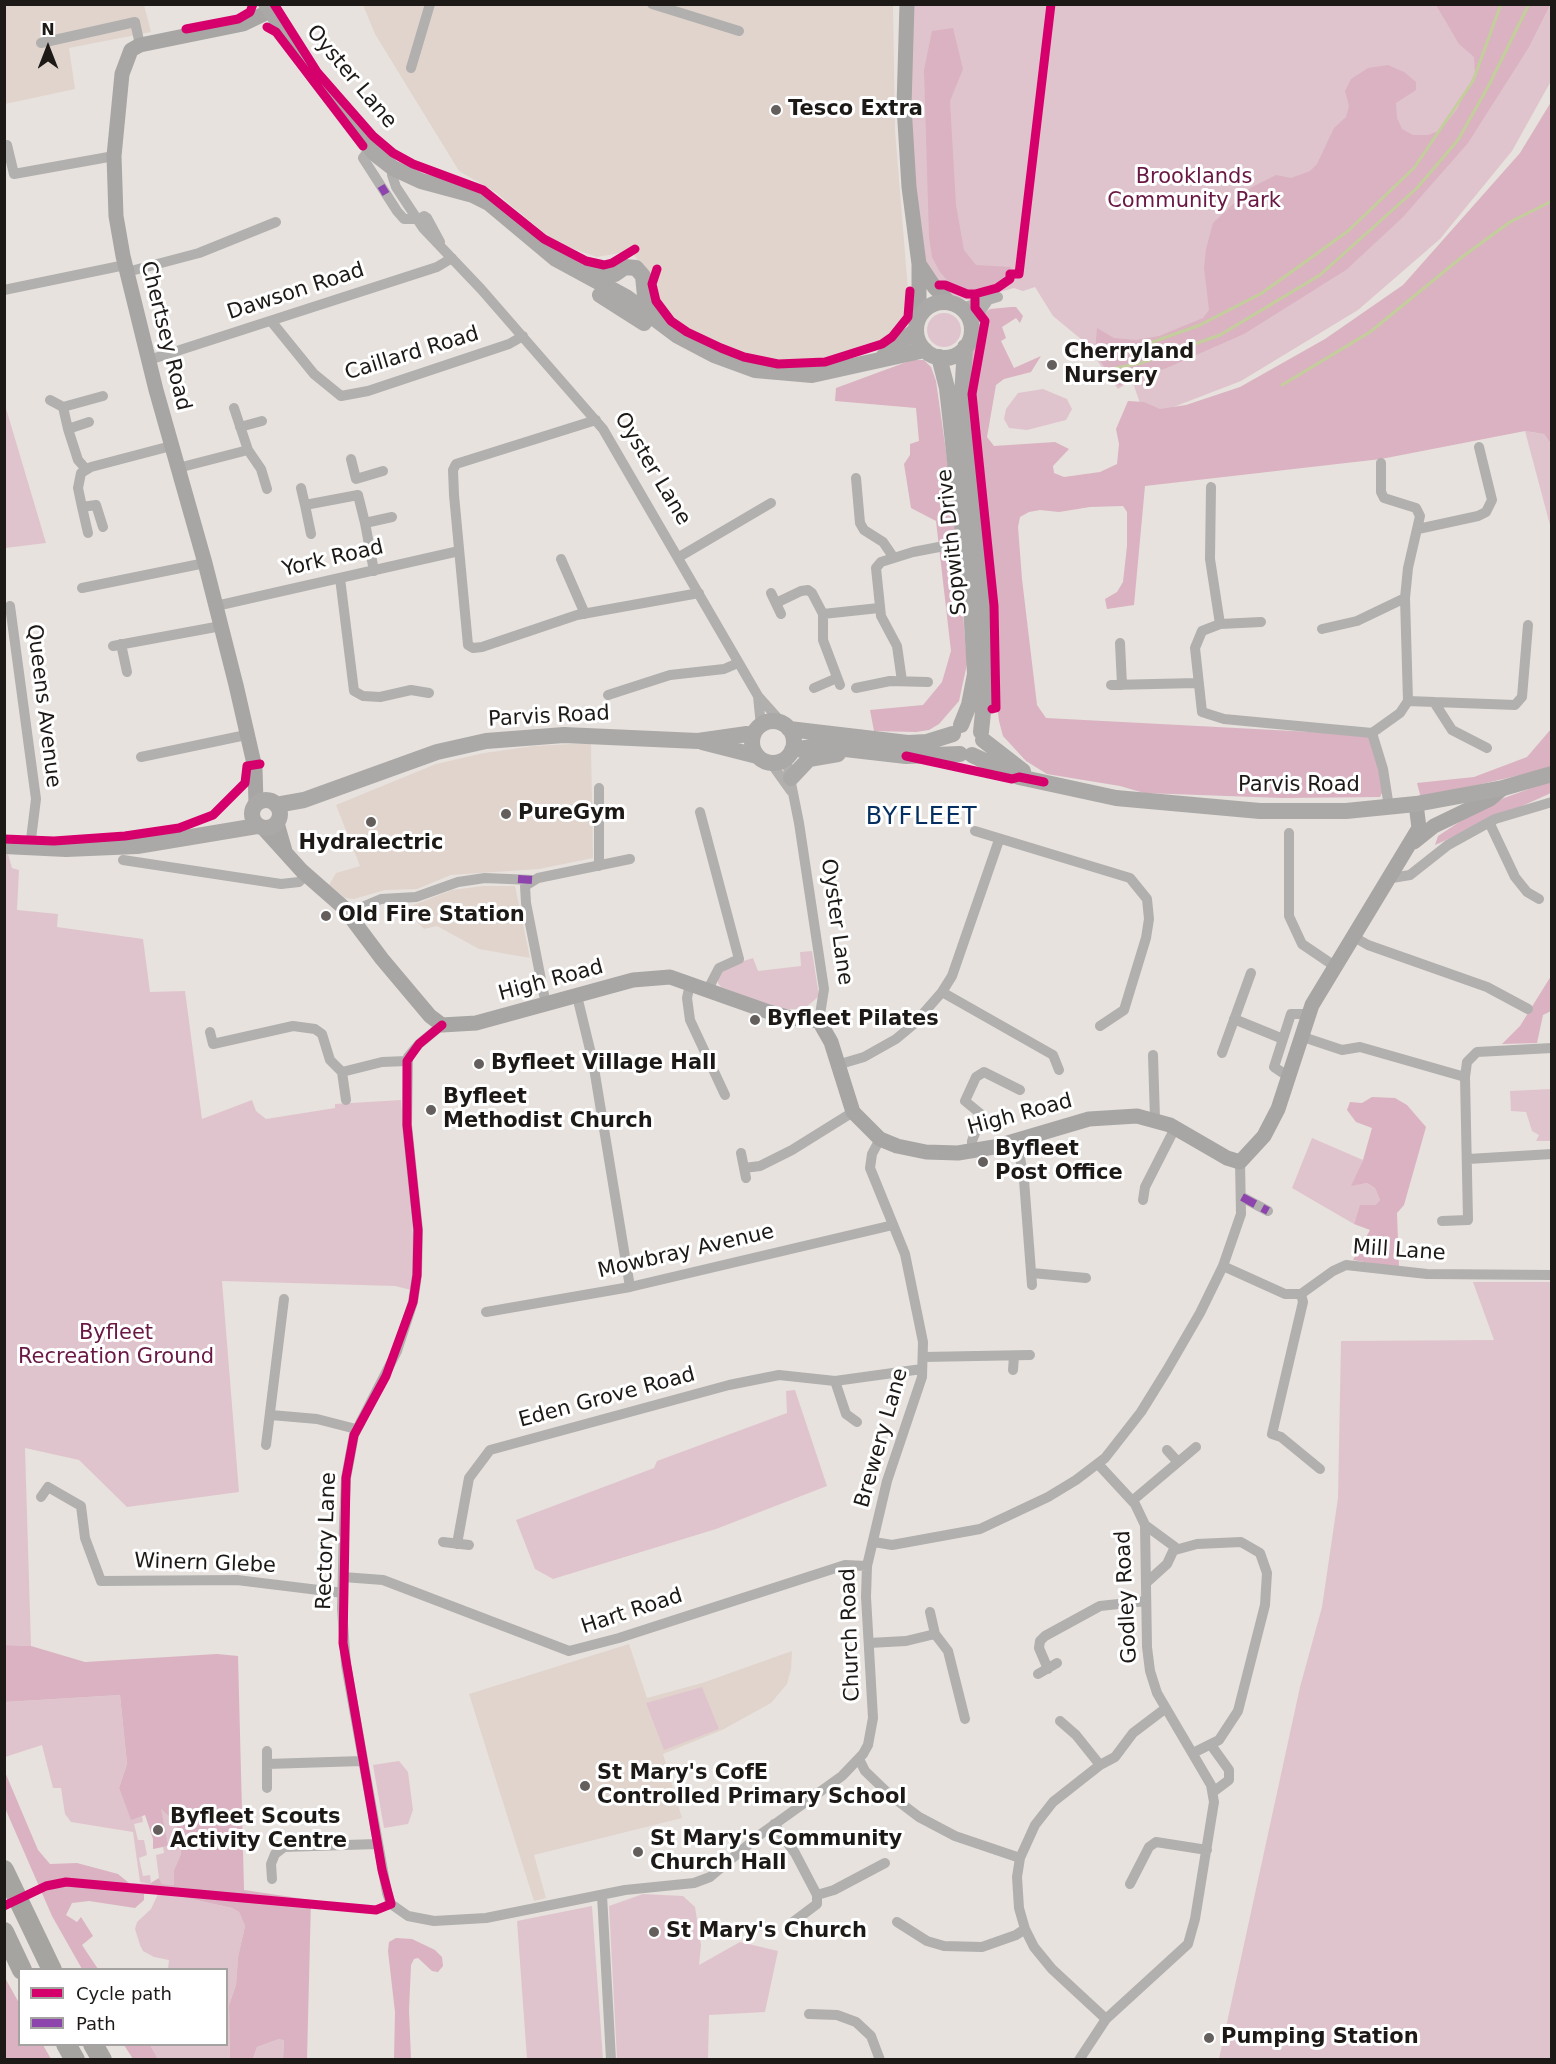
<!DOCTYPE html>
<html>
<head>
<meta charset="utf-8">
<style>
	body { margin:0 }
	#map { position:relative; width:1556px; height:2064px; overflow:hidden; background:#e7e2de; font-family:"DejaVu Sans",sans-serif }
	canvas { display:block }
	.frame { position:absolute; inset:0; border:6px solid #1d1917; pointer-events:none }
	.legend { position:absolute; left:18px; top:1968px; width:210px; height:78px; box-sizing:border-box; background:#fff; border:2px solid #a5a3a2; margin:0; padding:8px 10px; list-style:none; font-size:18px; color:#1d1917 }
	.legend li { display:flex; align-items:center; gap:12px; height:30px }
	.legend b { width:30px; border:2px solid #a5a3a2 }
	.north { position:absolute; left:18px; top:18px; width:60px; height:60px; -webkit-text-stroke:4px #fff; paint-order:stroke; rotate:0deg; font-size:16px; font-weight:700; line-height:24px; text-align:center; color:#1d1917 }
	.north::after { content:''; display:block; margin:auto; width:21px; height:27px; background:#1d1917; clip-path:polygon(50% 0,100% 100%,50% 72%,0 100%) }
</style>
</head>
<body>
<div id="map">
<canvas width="1556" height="2064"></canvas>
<div class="frame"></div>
<ul class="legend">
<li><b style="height:8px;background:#d6006c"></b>Cycle path</li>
<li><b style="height:8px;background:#8e44ad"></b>Path</li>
</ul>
<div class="north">N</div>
</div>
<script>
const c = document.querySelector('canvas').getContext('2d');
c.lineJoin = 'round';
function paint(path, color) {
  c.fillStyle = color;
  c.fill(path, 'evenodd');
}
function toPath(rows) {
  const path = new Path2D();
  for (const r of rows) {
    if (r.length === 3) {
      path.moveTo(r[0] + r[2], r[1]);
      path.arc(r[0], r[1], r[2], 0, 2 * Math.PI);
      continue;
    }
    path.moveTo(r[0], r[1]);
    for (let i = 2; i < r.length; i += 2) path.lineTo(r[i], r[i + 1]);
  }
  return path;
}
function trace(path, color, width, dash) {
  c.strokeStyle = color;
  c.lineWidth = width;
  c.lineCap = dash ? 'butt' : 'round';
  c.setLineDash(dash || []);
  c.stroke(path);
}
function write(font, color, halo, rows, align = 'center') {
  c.font = font + ' "DejaVu Sans",sans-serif';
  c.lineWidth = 6;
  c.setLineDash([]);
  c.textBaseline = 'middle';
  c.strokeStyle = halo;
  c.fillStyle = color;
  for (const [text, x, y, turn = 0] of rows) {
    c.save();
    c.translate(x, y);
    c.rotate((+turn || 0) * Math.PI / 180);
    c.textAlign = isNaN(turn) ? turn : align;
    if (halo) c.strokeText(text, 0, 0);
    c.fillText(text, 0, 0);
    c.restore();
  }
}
paint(toPath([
	[5,5,144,5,151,32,69,48,75,89,5,104],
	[363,5,893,5,895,130,908,290,904,319,895,331,879,343,822,362,799,364,778,363,746,356,689,332,661,306,656,297,654,282,631,251,597,257,565,246,549,237,495,192,459,171,375,34],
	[591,743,593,858,539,869,451,875,417,889,385,890,354,899,345,898,329,885,336,873,360,866,336,805,436,764,484,753,534,746],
	[483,886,515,886,530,958,479,949,437,926,424,929,416,921,411,906,452,890],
	[629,1644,647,1698,702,1683,792,1651,791,1669,787,1684,771,1703,722,1730,663,1754,682,1818,534,1855,546,1898,534,1901,469,1694]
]), '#e1d4cd');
paint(toPath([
	[912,5,1551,5,1551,81,1512,151,1440,239,1358,310,1241,381,1145,418,1132,380,1118,389,1096,359,1099,354,1053,316,1035,287,1023,291,1014,288,970,300,959,299,946,292,925,262,913,171,909,53],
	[944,330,17],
	[1043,389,1067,399,1072,409,1066,420,1027,430,1009,428,1004,419,1006,409,1018,393],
	[4,405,5,405,46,543,5,548],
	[1525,431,1544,434,1551,444,1551,529],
	[8,854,12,868,19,870,17,910,58,914,57,927,143,939,150,992,185,991,202,1119,252,1100,256,1111,266,1119,335,1108,335,1104,401,1100,414,1245,411,1290,395,1286,222,1281,239,1492,127,1507,79,1460,25,1448,31,1646,5,1645,4,855],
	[812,951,819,996,804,1009,778,1009,721,987,718,983,718,977,724,970,737,963,753,958,758,971,801,966,800,952],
	[1551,1089,1551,1141,1536,1141,1539,1135,1532,1131,1526,1112,1511,1111,1510,1091],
	[1312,1138,1363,1160,1352,1185,1367,1183,1375,1188,1380,1200,1375,1205,1360,1206,1354,1224,1292,1188],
	[1473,1282,1551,1282,1551,2059,1219,2059,1300,1687,1322,1607,1338,1498,1341,1341,1494,1340],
	[795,1390,827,1486,716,1529,553,1579,535,1569,516,1520,654,1468,657,1461,787,1413,786,1391],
	[702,1687,719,1729,664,1750,646,1703],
	[120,1695,127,1764,119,1788,131,1819,142,1816,143,1822,134,1824,138,1840,144,1840,147,1855,139,1858,143,1876,150,1875,151,1882,149,1884,140,1882,133,1832,71,1822,65,1814,61,1788,53,1788,42,1745,5,1757,5,1702],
	[399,1761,408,1772,413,1810,408,1824,384,1828,373,1765],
	[160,1808,175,1822,180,1840,181,1854,174,1870,175,1885,162,1884,159,1878,156,1855,164,1853,163,1847,167,1846],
	[158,1894,169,1894,232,1908,239,1912,245,1926,238,1957,236,1985,229,2005,230,2059,158,2059,150,2045,226,2044,226,1970,168,1969,169,1960,154,1957,143,1951,140,1945,135,1929,137,1922,151,1909],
	[643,1894,683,1896,695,1907,701,1945,699,1965,740,1942,778,1951,765,2012,709,2015,708,2059,617,2059,609,1906],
	[592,1906,603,2059,527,2059,517,1921],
	[279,2039,284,2039,283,2059,253,2060,257,2047]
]), '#e0c4cd');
paint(toPath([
	[1436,5,1550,5,1529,47,1468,143,1403,217,1346,270,1244,334,1169,367,1119,386,1095,354,1097,328,1114,338,1136,340,1159,336,1203,318,1209,310,1204,268,1206,249,1213,223,1250,188,1276,175,1291,178,1310,171,1317,164,1334,128,1346,117,1349,106,1345,91,1351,79,1368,68,1388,65,1404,72,1416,82,1416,90,1396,103,1397,118,1402,129,1413,135,1428,135,1441,130,1457,109,1475,73,1474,57,1459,44],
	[953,28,963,69,950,101,956,205,964,250,976,265,1011,267,1006,281,996,286,967,292,953,287,940,272,932,257,929,237,924,70,932,31],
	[1551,102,1551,444,1544,434,1525,431,1381,459,1145,486,1134,605,1107,609,1105,599,1117,592,1123,582,1127,546,1127,512,1123,506,1090,507,1059,512,1040,510,1029,512,1020,517,1018,527,1022,579,1037,705,1046,718,1369,735,1384,789,1380,797,1283,798,1144,793,1120,786,1047,774,1026,761,1003,736,999,721,966,431,970,350,985,313,990,309,1011,307,1016,307,1023,316,1020,323,1016,318,1002,327,1006,338,1001,341,1014,368,1041,356,1031,372,1004,379,996,385,987,437,994,446,1055,442,1069,449,1053,466,1054,473,1064,477,1100,472,1117,464,1119,444,1116,429,1128,401,1144,402,1160,409,1186,405,1240,387,1325,339,1403,285,1520,153],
	[912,360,924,360,931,367,936,381,955,515,967,664,959,701,939,724,929,730,916,732,874,731,870,710,923,705,942,682,951,651,936,521,911,508,904,464,910,455,910,444,919,441,916,408,835,401,836,388],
	[1551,729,1551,768,1421,798,1417,783,1474,777,1527,757],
	[1551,781,1551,793,1435,845,1438,836,1470,815,1504,798],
	[1551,976,1551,1011,1543,1015,1537,1043,1502,1044,1520,1026],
	[1372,1097,1395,1098,1407,1105,1426,1127,1404,1205,1397,1213,1399,1268,1353,1260,1370,1230,1354,1224,1360,1205,1375,1205,1380,1200,1375,1188,1367,1183,1351,1186,1363,1160,1372,1128,1356,1122,1347,1110,1350,1102,1362,1103],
	[5,1645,31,1646,85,1662,217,1654,238,1656,244,1890,311,1900,307,2059,283,2059,284,2040,279,2039,257,2047,253,2059,230,2059,229,2005,236,1985,238,1957,245,1926,239,1912,232,1908,169,1894,144,1894,144,1900,135,1908,89,1901,72,1903,66,1915,77,1922,81,1917,93,1936,82,1945,98,1969,82,1969,52,1916,5,1808,5,1772,38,1850,50,1864,77,1863,118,1874,129,1883,149,1884,159,1878,162,1884,174,1885,174,1870,181,1854,180,1840,175,1822,161,1809,168,1846,153,1849,153,1839,145,1815,131,1820,119,1788,127,1764,120,1695,5,1702],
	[396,1938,412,1939,435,1950,442,1957,443,1966,438,1972,432,1971,418,1958,414,1959,411,1965,409,2010,411,2059,394,2059,395,2012,388,1951,389,1942],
	[4,1976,19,2003,20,2044,43,2045,51,2059,5,2059],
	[124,2045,150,2045,158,2059,133,2059]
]), '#dab2c1');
trace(toPath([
	[1416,165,1473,81,1501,4],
	[1133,349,1200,325,1262,293,1348,231,1415,167],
	[1116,368,1141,363,1220,335,1320,275,1417,188,1458,140,1489,85,1529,4],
	[1282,385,1370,332,1462,257,1510,222,1552,201]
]), '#c4ce9c', 3);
trace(toPath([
	[652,4,739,31],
	[41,43,135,22,140,45],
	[411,68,430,4],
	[373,144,363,158,397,211,404,219,419,219,424,216,427,218,440,242],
	[7,145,14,174,114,156],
	[393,168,392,175,396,187,423,228,481,289,603,429,758,696,783,724],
	[127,272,199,253,276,222],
	[4,290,125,265],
	[961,308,998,297],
	[271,321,314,374,341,396,368,391,509,344,523,336],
	[971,326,987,302],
	[149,360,437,267,452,258],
	[50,400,63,407],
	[234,408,248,450],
	[596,420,456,464,453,470,454,495,468,645,473,648,482,647,577,615,699,593],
	[240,427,262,421],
	[68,429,63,407,103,396],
	[351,459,356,479,383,471],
	[178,468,248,450,261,469,267,489],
	[86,469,78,460,68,429,89,422],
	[856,478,860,523,864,530,883,542,894,558],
	[1211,487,1210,559,1220,624],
	[301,488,305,505,358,495,365,523],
	[305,505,311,534],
	[82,507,88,533],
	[103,527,96,505,82,507,78,488,81,473,91,467,171,446],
	[1418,529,1478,516,1486,512,1492,500,1479,447],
	[679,557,771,503],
	[561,559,585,614],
	[374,571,365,523,392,517],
	[340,578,354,691,363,696,380,697,411,690,429,693],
	[82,588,205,563],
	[771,593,781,614],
	[776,603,801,591,808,590,812,593,823,614,823,640,840,685],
	[10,606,36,799,30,847],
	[216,606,459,551],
	[823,614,879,608],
	[1261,622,1220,624,1202,631,1195,648,1202,712,1224,719,1372,733],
	[1322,629,1357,621,1405,598],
	[1120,643,1122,685],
	[121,644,127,672],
	[113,646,221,626],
	[902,681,897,646,881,616,876,568,881,562,913,552,965,542],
	[1111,685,1197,683],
	[814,688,837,678],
	[856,688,890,681,928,682],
	[608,695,670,675,724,669,738,663],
	[758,696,761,726],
	[1408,701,1515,705,1522,697,1528,625],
	[1434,702,1452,730,1487,748],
	[1372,733,1400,713,1408,701,1405,598,1408,568,1420,516,1416,508,1384,498,1381,492,1381,463],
	[1372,733,1383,769,1389,807],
	[141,757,246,735],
	[786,758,799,823,824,989,819,1021],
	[771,763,791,791],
	[599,788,599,866],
	[700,812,739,959,719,968,707,991],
	[1489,822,1515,877,1527,892,1539,899],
	[975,831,1130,878,1147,899,1149,919,1146,938,1124,1010,1100,1026],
	[1289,833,1289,916,1302,944,1336,967],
	[123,860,281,884,299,882,306,875],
	[1386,879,1410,875,1448,845,1495,819,1552,802],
	[348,913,381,899,416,897,458,882,485,878,532,880],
	[1354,937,1368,945,1487,987,1528,1009],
	[690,984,687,998,690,1020,725,1095],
	[942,992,1053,1055,1059,1070],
	[577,996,593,1062,630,1287],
	[546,1005,526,903,525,886,538,878,630,859],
	[1234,1019,1283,1039],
	[442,1025,419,1044,408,1057,407,1125,418,1230,417,1275,413,1302,397,1351,354,1435,346,1478,344,1523,342,1609,346,1665,387,1893,391,1904,408,1916,434,1921,486,1918,625,1890,694,1883,710,1877,761,1834,842,1776,863,1754,868,1745,873,1718,866,1597,867,1566,887,1481,922,1377,923,1342,905,1254,870,1168,872,1154,880,1139],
	[210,1032,213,1044,293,1026,315,1029,322,1034,330,1060,342,1072,346,1100],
	[1300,1036,1342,1050,1360,1047,1465,1077,1468,1220,1442,1221],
	[1222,1053,1251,973],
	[1153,1055,1155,1119],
	[837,1065,864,1057,896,1039,914,1024,942,992,952,976,999,840],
	[342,1072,382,1062,407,1061],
	[1289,1077,1274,1067,1291,1014,1308,1014],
	[1465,1077,1467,1062,1477,1052,1552,1048],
	[1017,1140,1024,1180,1032,1285],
	[972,1151,972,1141,982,1115,965,1101,976,1077,984,1072,1020,1090],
	[741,1153,746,1178],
	[1468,1159,1552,1154],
	[744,1168,760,1166,792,1150,853,1112],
	[1242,1197,1268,1211],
	[1143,1200,1145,1187,1175,1128],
	[1223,1266,1285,1294,1301,1294,1333,1271,1346,1265,1427,1274,1552,1275],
	[1032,1273,1086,1278],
	[1301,1294,1303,1302,1272,1434,1281,1437,1320,1469],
	[486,1312,630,1287,893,1225],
	[923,1357,1030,1355],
	[1013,1370,1014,1356],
	[835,1381,846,1414,857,1422],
	[271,1415,317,1419,356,1429],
	[266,1445,284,1299],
	[1167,1450,1178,1462],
	[41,1497,48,1487,81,1506,85,1538,101,1581,237,1580,343,1593],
	[1132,1501,1196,1447],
	[1145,1525,1175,1547,1167,1564,1146,1583],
	[443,1542,469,1545],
	[874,1542,892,1545,980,1529,1048,1497,1076,1480,1105,1458,1141,1412,1167,1370,1200,1313,1223,1266,1241,1214,1240,1162],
	[457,1544,469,1478,490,1450,729,1385,779,1375,835,1381,922,1369],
	[1175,1550,1197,1544,1241,1542,1260,1553,1267,1573,1265,1605,1238,1711,1219,1740,1193,1753],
	[343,1577,383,1580,569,1651,619,1638,845,1565,867,1566],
	[930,1612,935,1634,948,1651,965,1719],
	[869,1643,906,1641,935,1634],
	[1048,1669,1039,1648,1040,1641,1045,1636,1100,1606,1146,1601],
	[1038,1674,1057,1663],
	[1060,1721,1076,1735,1100,1765],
	[1211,1745,1229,1770,1229,1780,1213,1792],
	[267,1751,267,1788],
	[859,1759,865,1771,890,1795,919,1817,955,1836,1020,1858],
	[267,1764,362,1761],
	[774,1824,795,1853,817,1895,817,1904,793,1922],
	[272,1879,271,1864,275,1854,284,1847,377,1844],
	[1130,1884,1149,1847,1156,1842,1207,1850],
	[602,1895,611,2060],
	[817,1895,834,1890,885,1863],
	[897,1922,927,1941,944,1946,982,1947,1016,1935,1025,1929],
	[809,2014,837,2015,856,2022,871,2036,880,2060],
	[1106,2019,1052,1969,1034,1947,1025,1929,1019,1908,1017,1877,1020,1858,1035,1825,1053,1802,1100,1765,1115,1757,1133,1733,1166,1708],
	[1079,2060,1106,2019,1188,1944,1195,1919,1214,1802,1211,1785,1157,1693,1150,1671,1147,1647,1145,1525,1135,1504,1098,1464]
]), '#b1b0ae', 10);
trace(toPath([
	[907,4,904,106,909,187,919,264,919,317],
	[919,264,935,288,950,303],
	[256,804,255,768,236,685,205,563,156,390,123,256,116,216,114,156,122,74,131,50,140,45,243,24,270,11],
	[277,823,285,851],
	[264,829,302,871,343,907,382,959,430,1016,442,1025,476,1023,633,980,670,977,769,1012,791,1018,819,1021,831,1042,853,1112,880,1139,897,1146,926,1152,958,1153,994,1147,1089,1119,1137,1116,1170,1125,1227,1158,1240,1162,1264,1136,1278,1109,1312,1005,1419,828,1416,804],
	[1414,842,1434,826,1490,799,1503,788]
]), '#a7a6a4', 15);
trace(toPath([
	[266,4,317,80,344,114,367,137],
	[358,130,360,136,375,154,393,168,421,181,473,195,489,203,556,259,626,297,678,336,714,355,755,370,812,375,925,350],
	[587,272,607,275,615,274,625,267,636,268,643,276,645,296,655,314],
	[600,295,644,323],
	[944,330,28],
	[965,347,961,413,980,559,985,625,986,682,981,732],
	[883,357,916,330],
	[939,357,947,388,971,606,975,674,969,705,961,725],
	[773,742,21],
	[789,729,908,743,927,742,953,734],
	[983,740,1023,771],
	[702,742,757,756],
	[792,750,819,746,906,756,960,754],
	[972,755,1019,777,1116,798,1260,811,1346,811,1416,804,1503,788,1552,774],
	[791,778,809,759,838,754],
	[266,814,14],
	[276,805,304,800,437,752,486,741,564,735,698,741,747,734,753,736],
	[4,846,66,849,137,846,257,826]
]), '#aba9a7', 16);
trace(toPath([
	[4,1870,52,1970],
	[4,1932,22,1970],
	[66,2044,75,2060],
	[93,2044,102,2060]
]), '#a6a4a1', 20);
trace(toPath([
	[381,186,386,194],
	[518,879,532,880],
	[1242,1197,1268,1211]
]), '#8e44ad', 8, [15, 8]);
trace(toPath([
	[274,4,317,72,373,136,393,153,413,164,483,190,544,239,586,261,604,265,612,263,635,249],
	[267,27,276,32,363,146],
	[186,29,238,19,250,12,253,4],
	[657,269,652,284,656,301,671,321,687,332,721,348,744,357,778,364,825,362,882,344,892,337,908,317,910,291],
	[939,285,945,285,967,294,975,294,997,288,1010,279,1010,274,1019,274,1051,4],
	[975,294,975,308,985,321,972,394,994,606,996,708,992,709],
	[906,756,1012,779,1019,777,1044,782],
	[4,839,54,841,125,836,179,828,213,815,245,783,247,766,260,764],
	[4,1906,46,1886,66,1882,376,1910,391,1904,382,1870,343,1643,346,1478,354,1435,386,1376,413,1302,417,1275,418,1230,407,1125,407,1061,419,1044,442,1025]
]), '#d6006c', 9);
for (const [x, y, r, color] of [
	[776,110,6,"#645f5d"],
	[1052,365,6,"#645f5d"],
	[506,814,6,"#645f5d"],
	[371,822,6,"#645f5d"],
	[326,916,6,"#645f5d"],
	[755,1020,6,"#645f5d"],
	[479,1064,6,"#645f5d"],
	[431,1110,6,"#645f5d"],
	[983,1162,6,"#645f5d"],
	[585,1786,6,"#645f5d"],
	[158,1830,6,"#645f5d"],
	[638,1852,6,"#645f5d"],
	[654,1932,6,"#645f5d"],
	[1209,2038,6,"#645f5d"]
]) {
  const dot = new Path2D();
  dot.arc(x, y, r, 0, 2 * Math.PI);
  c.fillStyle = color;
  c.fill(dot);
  trace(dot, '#fff', 2);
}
write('21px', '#1d1917', '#fff', [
	["Oyster Lane",351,77,50],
	["Dawson Road",296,292,-18],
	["Chertsey Road",165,336,76],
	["Caillard Road",412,354,-17],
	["Oyster Lane",652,469,59],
	["Sopwith Drive",953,542,-96],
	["York Road",333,559,-13],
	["Queens Avenue",43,706,83],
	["Parvis Road",549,717,-3],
	["Parvis Road",1299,786],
	["Oyster Lane",836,922,82],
	["High Road",551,981,-15],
	["High Road",1020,1115,-15],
	["Mill Lane",1399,1251,4],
	["Mowbray Avenue",686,1252,-13],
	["Eden Grove Road",607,1398,-15],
	["Brewery Lane",882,1438,-74],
	["Rectory Lane",327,1541,-88],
	["Winern Glebe",205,1564,2],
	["Godley Road",1127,1597,-93],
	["Hart Road",632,1612,-18],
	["Church Road",851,1635,-92]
]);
write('bold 21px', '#1d1917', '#fff', [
	["Tesco Extra",788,110],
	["Cherryland",1064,353],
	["Nursery",1064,377],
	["PureGym",518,814],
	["Hydralectric",371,844,"center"],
	["Old Fire Station",338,916],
	["Byfleet Pilates",767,1020],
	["Byfleet Village Hall",491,1064],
	["Byfleet",443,1098],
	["Methodist Church",443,1122],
	["Byfleet",995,1150],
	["Post Office",995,1174],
	["St Mary's CofE",597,1774],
	["Controlled Primary School",597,1798],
	["Byfleet Scouts",170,1818],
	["Activity Centre",170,1842],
	["St Mary's Community",650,1840],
	["Church Hall",650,1864],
	["St Mary's Church",666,1932],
	["Pumping Station",1221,2038]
], 'left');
write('21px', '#691844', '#fff', [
	["Brooklands",1194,178],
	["Community Park",1194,202],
	["Byfleet",116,1334],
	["Recreation Ground",116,1358]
]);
c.letterSpacing = '1.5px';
write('24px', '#052e61', '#fff', [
	["BYFLEET",922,818]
]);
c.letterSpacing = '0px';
</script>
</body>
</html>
